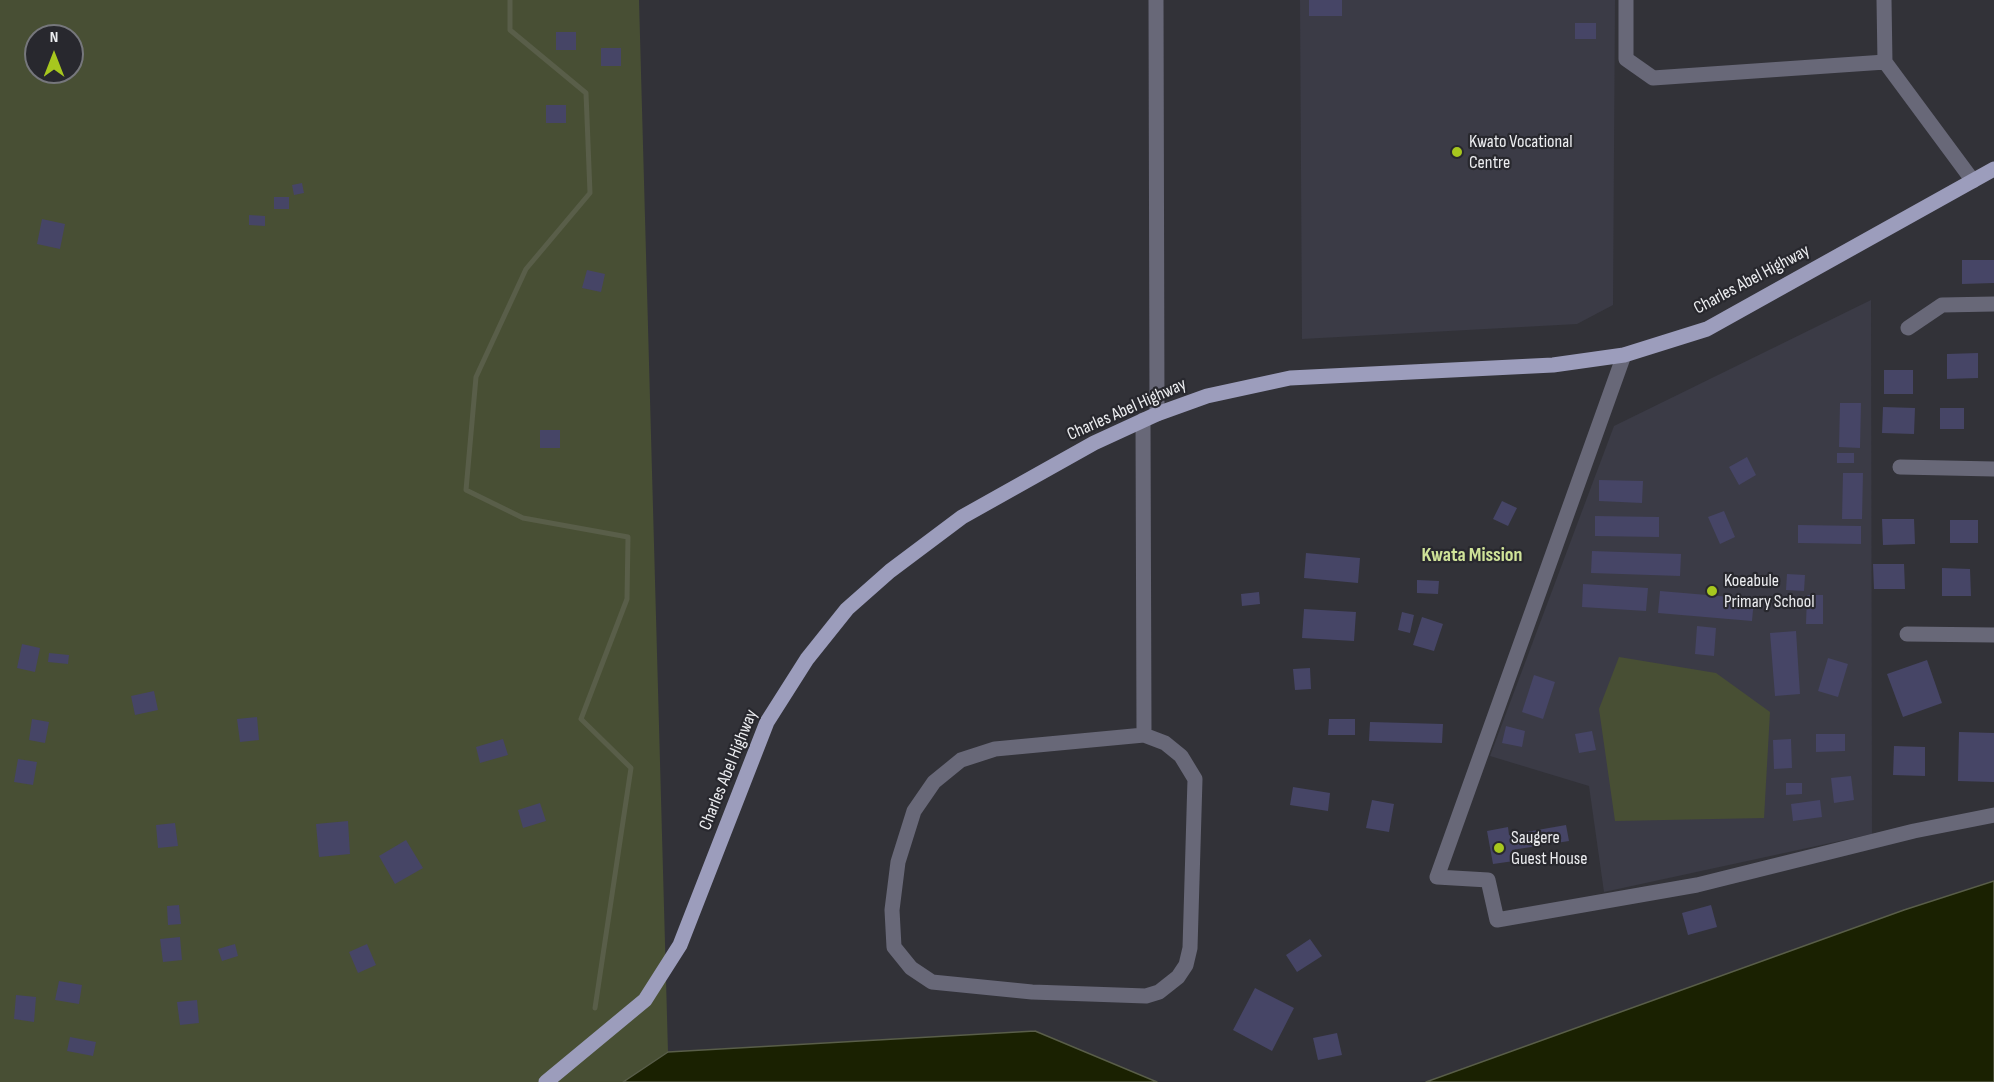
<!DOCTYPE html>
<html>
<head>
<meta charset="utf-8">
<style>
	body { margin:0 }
	#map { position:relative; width:1994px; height:1082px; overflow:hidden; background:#323238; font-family:"Sofia Sans Condensed",sans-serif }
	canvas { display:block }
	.north { position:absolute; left:24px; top:24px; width:60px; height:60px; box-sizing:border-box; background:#28282e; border:2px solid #76777c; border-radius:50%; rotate:0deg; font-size:16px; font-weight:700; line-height:24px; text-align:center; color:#ecedf0 }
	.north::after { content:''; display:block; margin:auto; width:21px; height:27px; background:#a7c71e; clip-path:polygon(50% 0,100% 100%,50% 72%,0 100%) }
</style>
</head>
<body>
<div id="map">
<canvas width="1994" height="1082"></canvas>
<div class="north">N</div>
</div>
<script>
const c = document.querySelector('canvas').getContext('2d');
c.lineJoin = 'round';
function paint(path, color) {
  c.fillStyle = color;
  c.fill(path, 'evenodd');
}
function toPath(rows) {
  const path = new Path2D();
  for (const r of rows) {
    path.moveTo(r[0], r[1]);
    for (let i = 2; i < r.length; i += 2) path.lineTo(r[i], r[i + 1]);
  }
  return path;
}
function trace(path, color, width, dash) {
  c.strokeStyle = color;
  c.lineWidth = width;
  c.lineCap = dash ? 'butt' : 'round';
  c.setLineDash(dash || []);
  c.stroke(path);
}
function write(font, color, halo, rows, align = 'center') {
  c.font = font + ' "Sofia Sans Condensed",sans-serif';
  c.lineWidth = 4.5;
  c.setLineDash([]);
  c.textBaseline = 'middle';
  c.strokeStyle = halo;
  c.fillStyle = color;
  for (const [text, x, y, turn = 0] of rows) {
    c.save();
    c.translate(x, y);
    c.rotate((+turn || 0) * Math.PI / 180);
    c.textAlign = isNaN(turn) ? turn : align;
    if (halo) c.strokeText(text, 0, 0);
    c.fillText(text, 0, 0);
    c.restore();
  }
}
paint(toPath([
	[1300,0,1615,0,1613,305,1577,324,1302,339],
	[1871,300,1872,834,1604,892,1589,786,1490,756,1614,426]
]), '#3b3b46');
paint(toPath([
	[0,0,639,0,668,1052,623,1082,0,1082],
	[36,36,72,36,72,72,36,72],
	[1619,657,1716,673,1770,712,1764,818,1615,821,1599,709]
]), '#484f34');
const water = toPath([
	[1994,881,1994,1082,1426,1082,1904,910,1994,881],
	[1035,1031,1157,1082,623,1082,668,1052,1035,1031]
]);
paint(water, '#1a2101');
trace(water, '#595e49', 1.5);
trace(toPath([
	[510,0,510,30,586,93,590,193,526,269,476,377,466,490,523,518,628,537,627,599,581,719,631,768,595,1008]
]), '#595e49', 5);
paint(toPath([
	[1309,0,1342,0,1342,16,1309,16],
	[1575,23,1596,23,1596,39,1575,39],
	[556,32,576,32,576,50,556,50],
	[601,48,621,48,621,66,601,66],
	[546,105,566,105,566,123,546,123],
	[302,183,304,193,294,195,292,185],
	[274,197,289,197,289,209,274,209],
	[249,215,265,216,265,226,249,225],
	[42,219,65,224,60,249,37,244],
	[1962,260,1994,260,1994,283,1962,284],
	[587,270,605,274,601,292,582,288],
	[1978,353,1978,378,1947,379,1947,354],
	[1884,370,1913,370,1913,394,1884,394],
	[1840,403,1861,403,1860,448,1839,447],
	[1883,407,1915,408,1914,434,1882,433],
	[1940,408,1964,408,1964,429,1940,429],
	[540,430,560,430,560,448,540,448],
	[1837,453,1854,453,1854,463,1837,463],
	[1747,457,1756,475,1739,485,1729,467],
	[1843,473,1863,473,1862,519,1842,519],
	[1599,480,1643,481,1642,503,1599,501],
	[1502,501,1517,508,1508,526,1493,519],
	[1724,511,1735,537,1720,544,1708,517],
	[1595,516,1659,517,1659,537,1595,536],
	[1882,519,1914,519,1915,544,1883,545],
	[1950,520,1978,520,1978,543,1950,543],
	[1798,525,1861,526,1861,544,1798,543],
	[1592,551,1681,554,1680,576,1591,573],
	[1306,553,1360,558,1358,583,1304,578],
	[1873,564,1904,564,1905,589,1874,589],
	[1942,568,1970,569,1971,596,1942,596],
	[1787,574,1805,575,1804,591,1786,590],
	[1417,580,1439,581,1438,594,1417,593],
	[1583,584,1648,588,1646,611,1582,607],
	[1660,591,1754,599,1752,621,1658,613],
	[1259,592,1260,604,1242,606,1241,594],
	[1807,595,1823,595,1823,624,1806,624],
	[1304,609,1356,612,1354,641,1302,638],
	[1402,612,1414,615,1410,633,1398,630],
	[1422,617,1443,624,1434,651,1413,645],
	[1697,626,1716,628,1714,656,1695,654],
	[1796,631,1800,694,1775,696,1770,633],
	[22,644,40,648,35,672,17,668],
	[49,653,69,655,68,664,48,662],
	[1828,658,1848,664,1838,697,1818,691],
	[1927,660,1942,703,1903,717,1887,674],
	[1310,668,1311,689,1295,690,1293,669],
	[1534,675,1555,682,1543,719,1522,712],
	[154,691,158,710,135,715,131,696],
	[257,717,259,740,240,742,237,719],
	[32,719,49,722,45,743,29,740],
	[1329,719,1355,719,1355,735,1328,735],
	[1370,722,1443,724,1442,743,1369,741],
	[1506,726,1525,731,1522,747,1502,743],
	[1592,731,1596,750,1579,753,1575,734],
	[1959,732,1994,733,1994,782,1958,781],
	[1816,734,1845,734,1845,751,1816,752],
	[503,739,508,755,480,763,476,747],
	[1791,739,1792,768,1774,769,1773,740],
	[1894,746,1925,747,1925,776,1893,775],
	[18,759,37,762,33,785,14,782],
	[1851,776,1854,800,1834,803,1831,778],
	[1786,783,1802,783,1802,794,1786,795],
	[1293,787,1330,793,1328,811,1290,805],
	[1372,800,1394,804,1389,832,1366,828],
	[1820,800,1822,817,1793,821,1791,804],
	[540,803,546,821,523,828,518,810],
	[348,821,350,854,319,857,316,824],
	[175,823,178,846,158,848,156,825],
	[1566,825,1569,841,1512,850,1514,861,1493,864,1487,831,1508,827,1509,835],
	[406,840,423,868,395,884,379,856],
	[179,905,181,924,168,925,167,906],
	[1711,905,1717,927,1688,935,1682,913],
	[180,937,182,960,163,962,160,939],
	[1310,939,1322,956,1297,972,1286,955],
	[235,944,238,956,222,961,218,949],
	[367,944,376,965,358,973,349,952],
	[59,981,82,985,79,1004,55,1000],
	[1255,988,1294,1008,1272,1051,1233,1030],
	[16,995,36,997,34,1022,14,1019],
	[197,1000,199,1023,180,1025,177,1002],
	[1337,1033,1342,1055,1318,1060,1313,1038],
	[70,1037,96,1042,93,1056,67,1051]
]), '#464566');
trace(toPath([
	[1156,0,1157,414],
	[1626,0,1626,59,1653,78,1885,62],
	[1884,0,1885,62,1973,181],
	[1908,328,1942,305,1994,304],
	[1624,355,1437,877,1488,880,1497,920,1697,885,1914,831,1994,815],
	[1143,420,1144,735,995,749,961,760,934,782,914,811,898,862,892,910,894,947,911,968,932,982,1032,992,1146,996,1159,992,1178,977,1186,965,1190,948,1195,779,1181,756,1165,743,1144,735],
	[1900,467,1994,469],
	[1907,634,1994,635]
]), '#686878', 15);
trace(toPath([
	[546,1082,645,1000,680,945,767,722,807,659,847,609,890,571,962,517,1094,443,1157,414,1207,396,1290,378,1553,365,1624,355,1707,329,1994,169]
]), '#9c9dbc', 15);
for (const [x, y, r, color] of [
	[1457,152,6,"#a7c71e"],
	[1712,591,6,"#a7c71e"],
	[1499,848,6,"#a7c71e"]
]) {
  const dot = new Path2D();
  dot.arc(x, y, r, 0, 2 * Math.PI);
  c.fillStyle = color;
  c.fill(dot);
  trace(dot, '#28282e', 2);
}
write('18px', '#ecedf0', '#28282e', [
	["Kwato Vocational",1469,142],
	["Centre",1469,163],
	["Koeabule",1724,581],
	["Primary School",1724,602],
	["Saugere",1511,838],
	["Guest House",1511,859]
], 'left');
write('18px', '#ecedf0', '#28282e', [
	["Charles Abel Highway",1752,280,-28],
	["Charles Abel Highway",1127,410,-24],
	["Charles Abel Highway",729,770,-68]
]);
write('bold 20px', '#d0e499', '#28282e', [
	["Kwata Mission",1472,556]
]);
</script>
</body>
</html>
